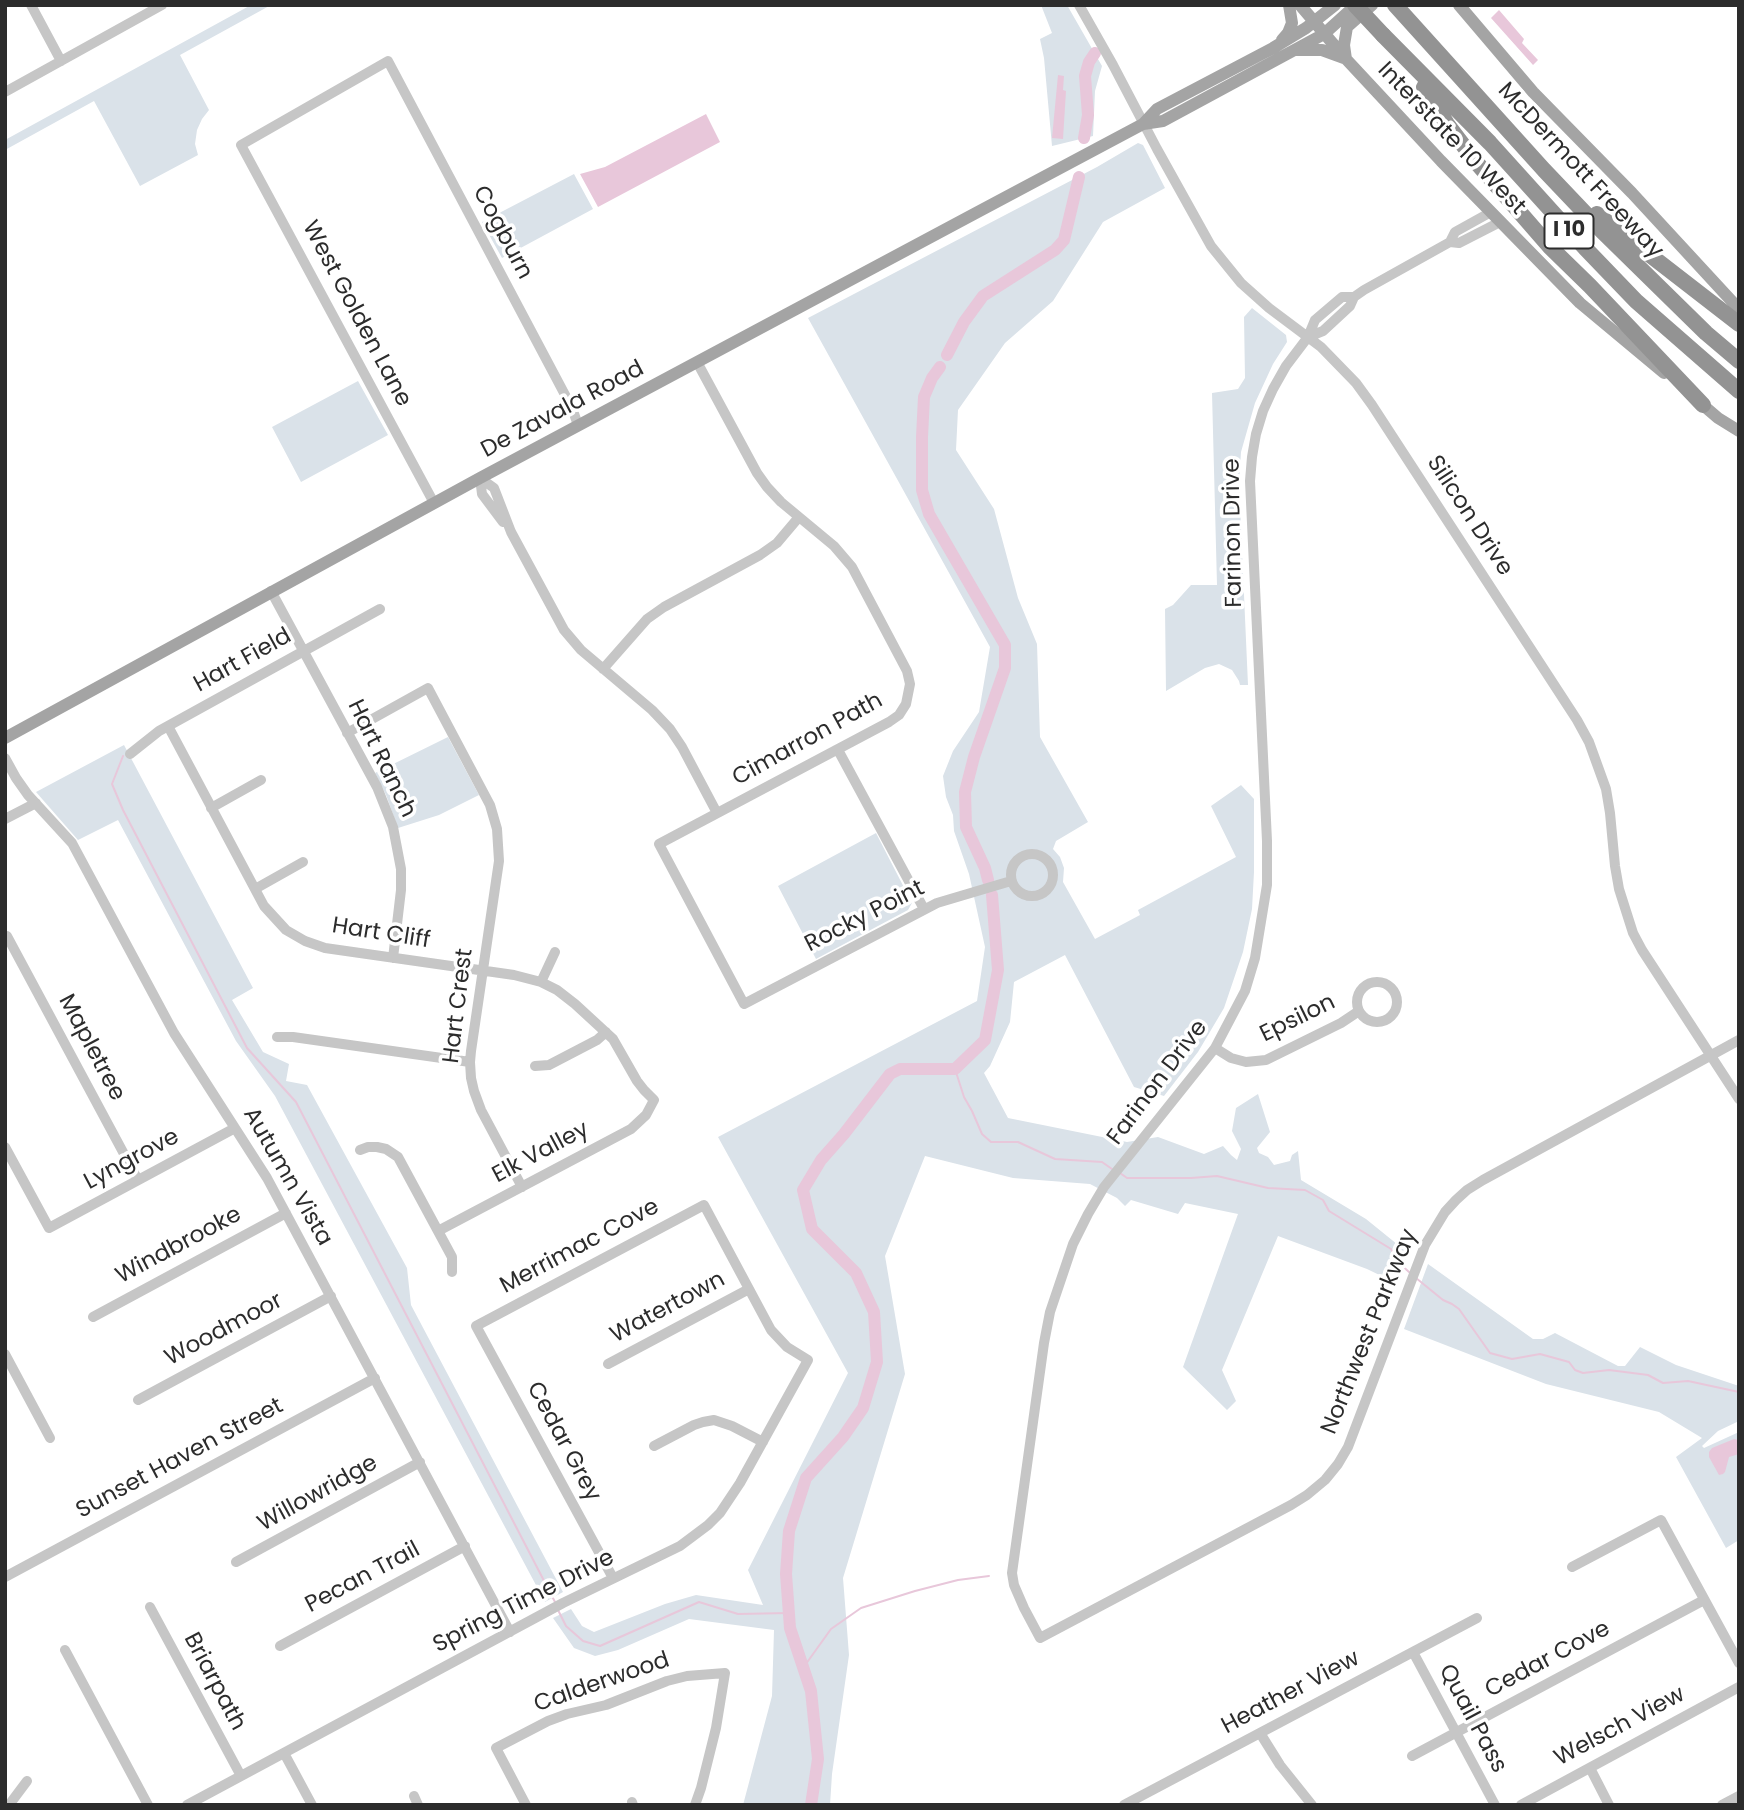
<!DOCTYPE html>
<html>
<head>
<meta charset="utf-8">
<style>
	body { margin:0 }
	#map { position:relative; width:1744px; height:1810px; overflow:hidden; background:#fff; font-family:Poppins,sans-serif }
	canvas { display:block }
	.frame { position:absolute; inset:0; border:7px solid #2c2c2c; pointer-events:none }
</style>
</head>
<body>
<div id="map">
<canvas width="1744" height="1810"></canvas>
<div class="frame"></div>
</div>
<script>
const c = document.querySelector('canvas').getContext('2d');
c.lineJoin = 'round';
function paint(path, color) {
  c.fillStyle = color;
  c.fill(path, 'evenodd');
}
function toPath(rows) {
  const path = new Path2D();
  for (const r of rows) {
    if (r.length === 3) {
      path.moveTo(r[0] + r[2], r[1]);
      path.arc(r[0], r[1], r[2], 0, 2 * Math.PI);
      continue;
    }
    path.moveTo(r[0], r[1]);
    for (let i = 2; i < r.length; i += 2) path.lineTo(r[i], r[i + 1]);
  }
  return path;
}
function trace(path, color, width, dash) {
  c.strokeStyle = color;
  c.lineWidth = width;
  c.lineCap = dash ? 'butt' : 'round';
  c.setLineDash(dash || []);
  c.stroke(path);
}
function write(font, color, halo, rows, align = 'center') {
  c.font = font + ' Poppins,sans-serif';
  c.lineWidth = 7;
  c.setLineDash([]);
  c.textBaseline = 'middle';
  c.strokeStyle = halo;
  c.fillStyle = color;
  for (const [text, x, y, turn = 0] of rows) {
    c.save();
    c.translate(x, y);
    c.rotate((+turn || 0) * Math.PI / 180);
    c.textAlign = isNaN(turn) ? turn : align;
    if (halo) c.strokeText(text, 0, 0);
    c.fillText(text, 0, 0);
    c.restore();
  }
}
paint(toPath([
	[251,5,271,5,180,55,209,110,202,119,197,130,195,144,198,155,140,186,94,101,5,150,5,140],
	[1041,5,1067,5,1102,66,1095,91,1093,136,1052,146,1044,58,1040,39,1052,33],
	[1138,143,1143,145,1165,188,1103,222,1053,301,1005,343,958,410,956,450,994,509,1018,598,1037,644,1040,737,1088,822,1056,841,1053,849,1060,857,1064,868,1063,882,1095,939,1140,915,1138,910,1236,857,1211,806,1241,785,1254,799,1254,872,1252,909,1243,952,1224,1008,1198,1052,1164,1096,1134,1087,1065,955,1014,982,1010,1022,990,1066,984,1073,1008,1118,1127,1142,1158,1137,1204,1154,1223,1146,1231,1155,1237,1160,1241,1149,1232,1131,1236,1108,1258,1094,1270,1132,1257,1148,1259,1153,1268,1157,1274,1165,1290,1161,1292,1155,1298,1151,1301,1180,1366,1219,1408,1253,1396,1283,1367,1269,1278,1236,1222,1370,1236,1401,1227,1410,1183,1367,1238,1214,1185,1203,1178,1214,1131,1200,1125,1206,1117,1198,1090,1184,1013,1178,925,1156,885,1256,905,1374,843,1578,849,1655,832,1774,830,1805,743,1805,772,1696,774,1630,689,1619,618,1650,595,1656,574,1648,553,1618,571,1609,582,1626,594,1632,665,1604,696,1595,763,1605,748,1570,848,1373,718,1137,977,1001,985,947,969,874,954,831,953,815,946,797,943,776,953,751,979,712,990,647,808,318,1097,167],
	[574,174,593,209,502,258,482,222],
	[1252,308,1286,335,1287,342,1273,364,1255,403,1241,452,1239,483,1248,685,1240,685,1239,681,1232,670,1219,664,1205,668,1166,691,1165,609,1173,605,1191,585,1217,585,1212,393,1238,389,1245,378,1244,317],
	[358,381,388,435,301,482,272,427],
	[448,737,479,795,439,815,398,828,386,795,375,773],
	[124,745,253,988,232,1000,263,1052,289,1064,286,1081,307,1085,407,1268,411,1305,563,1592,545,1602,275,1096,236,1041,118,820,78,840,36,792],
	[876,833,912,903,908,910,816,959,778,886],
	[1428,1264,1533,1339,1543,1339,1555,1333,1618,1366,1625,1366,1640,1347,1676,1365,1739,1386,1739,1421,1718,1431,1702,1446,1704,1448,1739,1432,1739,1540,1726,1548,1676,1457,1702,1438,1659,1412,1546,1384,1404,1329]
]), '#dae2e9');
paint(toPath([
	[1499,10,1524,39,1522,43,1538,60,1533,65,1491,18],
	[1058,75,1064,76,1063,90,1066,91,1063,139,1052,138],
	[706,114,720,142,598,207,580,174,605,167],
	[1734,1439,1739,1440,1739,1454,1729,1457,1725,1472,1723,1474,1719,1475,1709,1457,1709,1452,1712,1448]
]), '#e8c7da');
trace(toPath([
	[123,756,112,784,123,810,247,1048,296,1102,555,1602],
	[955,1069,964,1097,972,1111,982,1134,991,1142,1018,1142,1055,1159,1102,1162,1112,1169],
	[1120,1173,1127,1178,1191,1178,1217,1176,1268,1188,1305,1190,1323,1200,1329,1211,1391,1249,1398,1262,1409,1272],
	[1416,1278,1443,1300,1452,1304,1459,1309,1490,1353,1512,1359,1540,1354,1569,1362,1575,1370,1583,1373,1609,1370,1648,1375,1663,1383,1688,1381,1739,1392],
	[558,1610,566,1626,583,1641,600,1646,699,1602,738,1614,789,1613],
	[803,1668,831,1629,861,1608,915,1591,958,1580,989,1576]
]), '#e8c7da', 2);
trace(toPath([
	[1084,138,1088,115,1085,76,1089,62,1095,53],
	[947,355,964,322,983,296,1055,250,1064,240,1079,177],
	[940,367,932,378,924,397,922,437,922,490,929,514,1005,645,1005,668,974,757,965,792,966,827,985,868,988,880],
	[811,1805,818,1759,811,1691,790,1628,786,1574,789,1531,806,1478,843,1437,863,1408,877,1362,874,1312,856,1273,812,1229,803,1190,821,1160,844,1134,890,1074,900,1069,955,1069,985,1040,998,970,992,895]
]), '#e8c7da', 12);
trace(toPath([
	[31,5,61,61],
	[1079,5,1113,65,1157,149,1211,246,1241,283,1269,308,1321,347,1356,383,1372,405,1577,720,1589,742,1606,789,1610,813,1615,866,1619,889,1633,933,1642,950,1739,1099],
	[5,92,162,5],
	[1450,242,1459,243,1500,222],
	[1354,297,1342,297,1315,320,1308,337,1286,366,1273,389,1263,411,1256,434,1252,457,1250,481,1267,841,1267,885,1255,958,1245,991,1215,1048,1104,1187,1088,1214,1073,1244,1050,1312,1044,1343,1012,1573,1014,1585,1024,1608,1040,1638,1291,1505,1307,1495,1325,1480,1338,1464,1348,1447,1425,1245,1445,1212,1456,1200,1467,1190,1483,1180,1739,1040],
	[1308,337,1323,331,1350,306,1354,297,1364,290,1450,242,1455,232,1491,212],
	[697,362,757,473,767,487,781,502,834,546,852,567,907,671,910,684,906,704,899,715,889,722,659,844,744,1004,937,903,1011,881],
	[480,478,494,488,511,532,564,630,581,650,652,710,670,729,682,747,717,813],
	[480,478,482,494,503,522],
	[434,503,241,145,388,61,572,408,578,425],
	[271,591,377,787,393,827,401,869,401,890,393,958],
	[603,669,647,619,664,607,760,555,777,543,799,517],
	[168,726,264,906,286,930,305,941,325,948,514,975,541,982,557,990,575,1004,613,1039,637,1081,644,1090,654,1100,646,1115,631,1129,438,1231],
	[347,733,428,688,490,805,497,829,499,861,471,1051,470,1062,471,1078,474,1091,481,1110,522,1187],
	[838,750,924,909],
	[130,754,159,731,380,609],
	[5,758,16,778,28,795,72,843,174,1033,267,1178,510,1632],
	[211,808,261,780],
	[5,819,36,803],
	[1032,875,21],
	[255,889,303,862],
	[7,936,138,1180],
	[541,982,555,952],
	[1377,1002,20],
	[277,1037,293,1037,470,1062],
	[1215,1048,1231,1058,1246,1062,1266,1060,1341,1023,1359,1011],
	[535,1066,549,1065,597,1040,606,1032],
	[5,1147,49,1228,235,1128],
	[360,1150,368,1147,377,1147,386,1149,398,1157,452,1257,452,1272],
	[93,1317,286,1213],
	[5,1354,50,1438],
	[608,1364,749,1289],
	[138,1400,331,1296],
	[654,1446,694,1425,703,1422,714,1420,732,1426,763,1442],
	[236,1562,420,1462],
	[1572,1567,1661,1520,1739,1663],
	[5,1577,375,1378],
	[150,1607,241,1776],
	[280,1646,465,1546],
	[65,1650,148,1805],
	[1413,1652,1495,1805],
	[1260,1733,1280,1765,1312,1805],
	[284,1753,312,1805],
	[1412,1756,1704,1600],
	[1590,1768,1609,1805],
	[414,1796,418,1805],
	[632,1802,633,1805],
	[9,1805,27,1781],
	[187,1805,563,1603,680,1546,708,1525,720,1513,740,1483,808,1360,787,1347,771,1330,704,1205,476,1326,613,1578],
	[526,1805,496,1748,548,1721,567,1714,606,1705,667,1681,687,1676,725,1673,716,1728,701,1788,695,1805],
	[1124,1805,1477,1618],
	[1521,1805,1739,1687],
	[1722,1805,1739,1796]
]), '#c6c6c6', 10);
trace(toPath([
	[1300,5,1346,59,1441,161,1580,303,1664,373],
	[1459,5,1533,92,1632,193,1739,309],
	[1282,40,1288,33,1292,23,1289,5],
	[1297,50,1322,50,1344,58],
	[1346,59,1344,45,1347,27,1372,5],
	[1143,124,1157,109,1273,48,1306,28,1335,5],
	[1697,400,1718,418,1739,431],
	[5,738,480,478,974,214,1143,124,1163,121,1324,34,1356,5]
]), '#a4a4a4', 12);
trace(toPath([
	[1395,5,1544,170,1602,231,1706,333,1739,361],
	[1383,35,1490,143,1585,248,1636,301,1739,391],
	[1424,87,1447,124,1476,162,1550,247,1590,286,1703,405],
	[1597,214,1739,324]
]), '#939393', 16);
trace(toPath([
	[1355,5,1383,35]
]), '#939393', 16);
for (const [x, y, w] of [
	[1569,231,49]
]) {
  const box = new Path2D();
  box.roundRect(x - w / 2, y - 17.5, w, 35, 5);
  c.fillStyle = '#fff';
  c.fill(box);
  trace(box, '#2c2c2c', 2);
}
write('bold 21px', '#2c2c2c', null, [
	["I 10",1569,231]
]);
write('23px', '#2c2c2c', '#fff', [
	["Interstate 10 West",1451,139,46],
	["McDermott Freeway",1580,171,47],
	["Cogburn",502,233,62],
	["West Golden Lane",356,314,62],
	["De Zavala Road",563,410,-28],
	["Silicon Drive",1469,516,57],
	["Farinon Drive",1234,533,-91],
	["Hart Field",243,661,-29],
	["Cimarron Path",808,740,-29],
	["Hart Ranch",381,759,64],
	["Rocky Point",865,917,-27],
	["Hart Cliff",381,934,9],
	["Hart Crest",459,1006,-83],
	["Epsilon",1298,1019,-26],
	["Mapletree",91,1048,62],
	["Farinon Drive",1158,1083,-53],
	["Elk Valley",541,1153,-28],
	["Lyngrove",132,1160,-28],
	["Autumn Vista",287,1177,60],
	["Windbrooke",179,1246,-28],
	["Merrimac Cove",580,1247,-28],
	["Watertown",668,1308,-28],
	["Woodmoor",224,1330,-28],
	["Northwest Parkway",1370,1332,-68],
	["Cedar Grey",563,1442,62],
	["Sunset Haven Street",180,1459,-28],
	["Willowridge",318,1494,-29],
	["Pecan Trail",363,1578,-28],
	["Spring Time Drive",524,1602,-27],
	["Cedar Cove",1548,1660,-28],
	["Briarpath",214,1682,62],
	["Calderwood",602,1683,-19],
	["Heather View",1291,1693,-28],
	["Quail Pass",1472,1719,62],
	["Welsch View",1620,1727,-28]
]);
</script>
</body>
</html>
